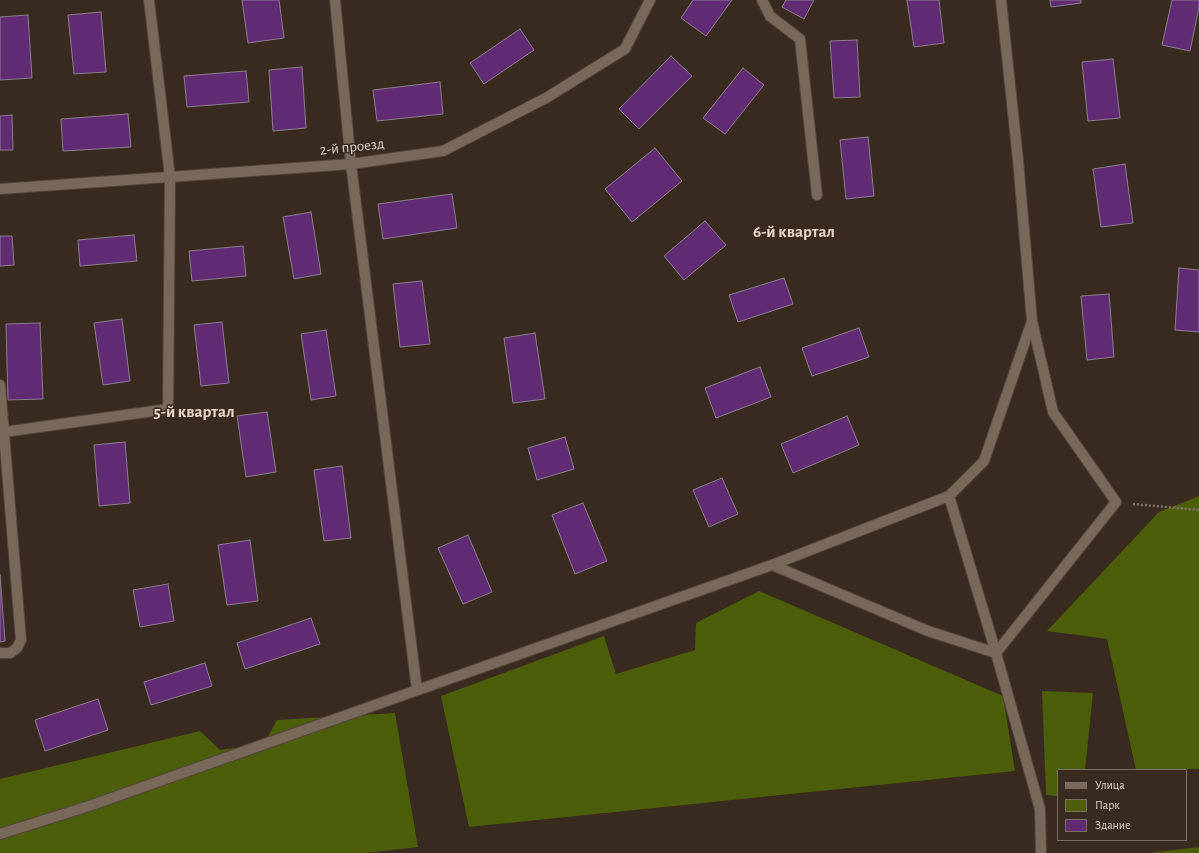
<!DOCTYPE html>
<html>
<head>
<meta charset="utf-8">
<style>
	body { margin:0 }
	#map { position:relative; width:1199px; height:853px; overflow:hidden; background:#392b1f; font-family:"Alegreya Sans",sans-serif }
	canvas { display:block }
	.legend { position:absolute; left:1057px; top:769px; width:130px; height:72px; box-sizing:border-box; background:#392b1f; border:1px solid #7b6f65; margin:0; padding:5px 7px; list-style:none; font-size:12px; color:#dfd6ce }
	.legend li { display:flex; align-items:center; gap:8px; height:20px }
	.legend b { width:20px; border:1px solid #7b6f65 }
</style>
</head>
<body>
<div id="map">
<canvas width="1199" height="853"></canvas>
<ul class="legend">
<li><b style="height:5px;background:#79695b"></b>Улица</li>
<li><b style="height:11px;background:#4d5e0a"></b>Парк</li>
<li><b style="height:11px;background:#622c74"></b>Здание</li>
</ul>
</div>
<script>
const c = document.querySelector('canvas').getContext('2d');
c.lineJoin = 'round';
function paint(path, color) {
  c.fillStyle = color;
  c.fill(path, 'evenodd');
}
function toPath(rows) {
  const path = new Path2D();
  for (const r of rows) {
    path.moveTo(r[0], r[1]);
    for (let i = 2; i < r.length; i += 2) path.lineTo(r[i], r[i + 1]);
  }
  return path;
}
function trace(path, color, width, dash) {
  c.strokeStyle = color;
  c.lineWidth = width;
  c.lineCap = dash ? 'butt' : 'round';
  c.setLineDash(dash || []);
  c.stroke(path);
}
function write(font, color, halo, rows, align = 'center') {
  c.font = font + ' "Alegreya Sans",sans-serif';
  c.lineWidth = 3;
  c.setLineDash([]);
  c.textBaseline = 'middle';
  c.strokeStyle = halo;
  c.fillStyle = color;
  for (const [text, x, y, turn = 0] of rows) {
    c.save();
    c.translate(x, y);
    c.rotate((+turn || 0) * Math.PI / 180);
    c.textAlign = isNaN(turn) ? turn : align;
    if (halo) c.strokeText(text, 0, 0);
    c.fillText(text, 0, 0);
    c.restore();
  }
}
paint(toPath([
	[1199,496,1199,769,1136,770,1107,639,1047,631,1159,512],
	[759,591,1003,696,1015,771,469,827,441,696,604,636,616,674,695,650,696,623],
	[1042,691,1093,693,1085,770,1058,770,1058,796,1046,795],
	[395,713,418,847,366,853,0,853,0,779,200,731,220,750,264,744,277,720],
	[1199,847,1199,853,1150,853]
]), '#4d5e0a');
const building = toPath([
	[242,0,279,0,284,38,248,43,242,0],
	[693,0,732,0,706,36,681,18,693,0],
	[786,0,814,0,804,19,782,7,786,0],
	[907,0,939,0,944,43,914,47,907,0],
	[1050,0,1081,0,1081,3,1051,7,1050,0],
	[1172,0,1199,0,1199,7,1190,51,1162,45,1172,0],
	[101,12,106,72,74,74,68,15,101,12],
	[28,15,32,78,0,80,0,17,28,15],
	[520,29,534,50,484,84,470,63,520,29],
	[857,40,860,97,834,98,830,41,857,40],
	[671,56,692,76,639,129,619,109,671,56],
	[1113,59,1120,118,1088,121,1082,62,1113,59],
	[302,67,306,128,273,131,269,70,302,67],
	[743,68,764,85,725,134,703,118,743,68],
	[246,71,249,102,187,107,184,76,246,71],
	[440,82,443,114,377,121,373,90,440,82],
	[128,114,131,147,63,151,61,119,128,114],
	[12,115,13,150,0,150,0,116,12,115],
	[868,137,874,196,846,199,840,140,868,137],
	[655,148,682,181,632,222,605,189,655,148],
	[1125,164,1133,223,1101,227,1093,169,1125,164],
	[452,194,457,228,383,239,378,204,452,194],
	[311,212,321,274,294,279,283,217,311,212],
	[705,221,726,245,684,280,664,256,705,221],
	[134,235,137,261,80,266,78,240,134,235],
	[0,236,12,236,14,265,0,266,0,236],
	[243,246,246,276,192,281,189,251,243,246],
	[1179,268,1199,270,1199,332,1175,330,1179,268],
	[784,278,793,304,738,322,729,295,784,278],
	[422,281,430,344,400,347,393,284,422,281],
	[1109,294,1114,357,1087,360,1081,296,1109,294],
	[122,319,130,381,103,385,94,323,122,319],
	[222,322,229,383,201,386,194,325,222,322],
	[40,323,43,399,8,400,6,324,40,323],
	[859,328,869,357,812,376,802,348,859,328],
	[326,330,336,396,311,400,301,334,326,330],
	[535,333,545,399,513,403,504,338,535,333],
	[760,367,771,397,716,418,705,388,760,367],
	[267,412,276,472,246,477,237,416,267,412],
	[847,416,859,445,793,473,781,444,847,416],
	[565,437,574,469,537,480,528,448,565,437],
	[125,442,130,503,99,506,94,445,125,442],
	[342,466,351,538,324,541,314,470,342,466],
	[722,478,738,514,709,527,693,490,722,478],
	[583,503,607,561,575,574,552,515,583,503],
	[468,535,492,592,463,604,438,548,468,535],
	[250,540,258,601,227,605,218,545,250,540],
	[0,575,5,641,0,642,0,575],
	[168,584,174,621,140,627,133,590,168,584],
	[311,618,320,644,245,669,237,643,311,618],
	[205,663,212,686,151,705,144,682,205,663],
	[98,699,108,730,45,751,35,720,98,699]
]);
paint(building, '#622c74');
trace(building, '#8b7f90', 1);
const service = toPath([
	[762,0,770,16,800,39,817,195],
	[0,385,21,640,17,648,10,653,0,653],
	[4,432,168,409,170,177,149,0]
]);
const minor = toPath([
	[335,0,351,164,417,690],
	[0,189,351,164,443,151,546,98,625,49,650,0],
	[949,496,996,653,1040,809,1041,853],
	[772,565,928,631,996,653],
	[996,653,1116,502,1053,412,1032,321,1018,160,1001,0],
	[0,834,89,806,772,565,949,496,984,461,1032,321]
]);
trace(service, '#52463b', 12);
trace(minor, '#52463b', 12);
trace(toPath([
	[1133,504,1199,510]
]), '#83776d', 2.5, [2, 2]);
trace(service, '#79695b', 10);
trace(minor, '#79695b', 10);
write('15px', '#dfd6ce', '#392b1f', [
	["2-й проезд",352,147,-6]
]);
write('bold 17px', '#e7d5c5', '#392b1f', [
	["6-й квартал",794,232],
	["5-й квартал",194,412]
]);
</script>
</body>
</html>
